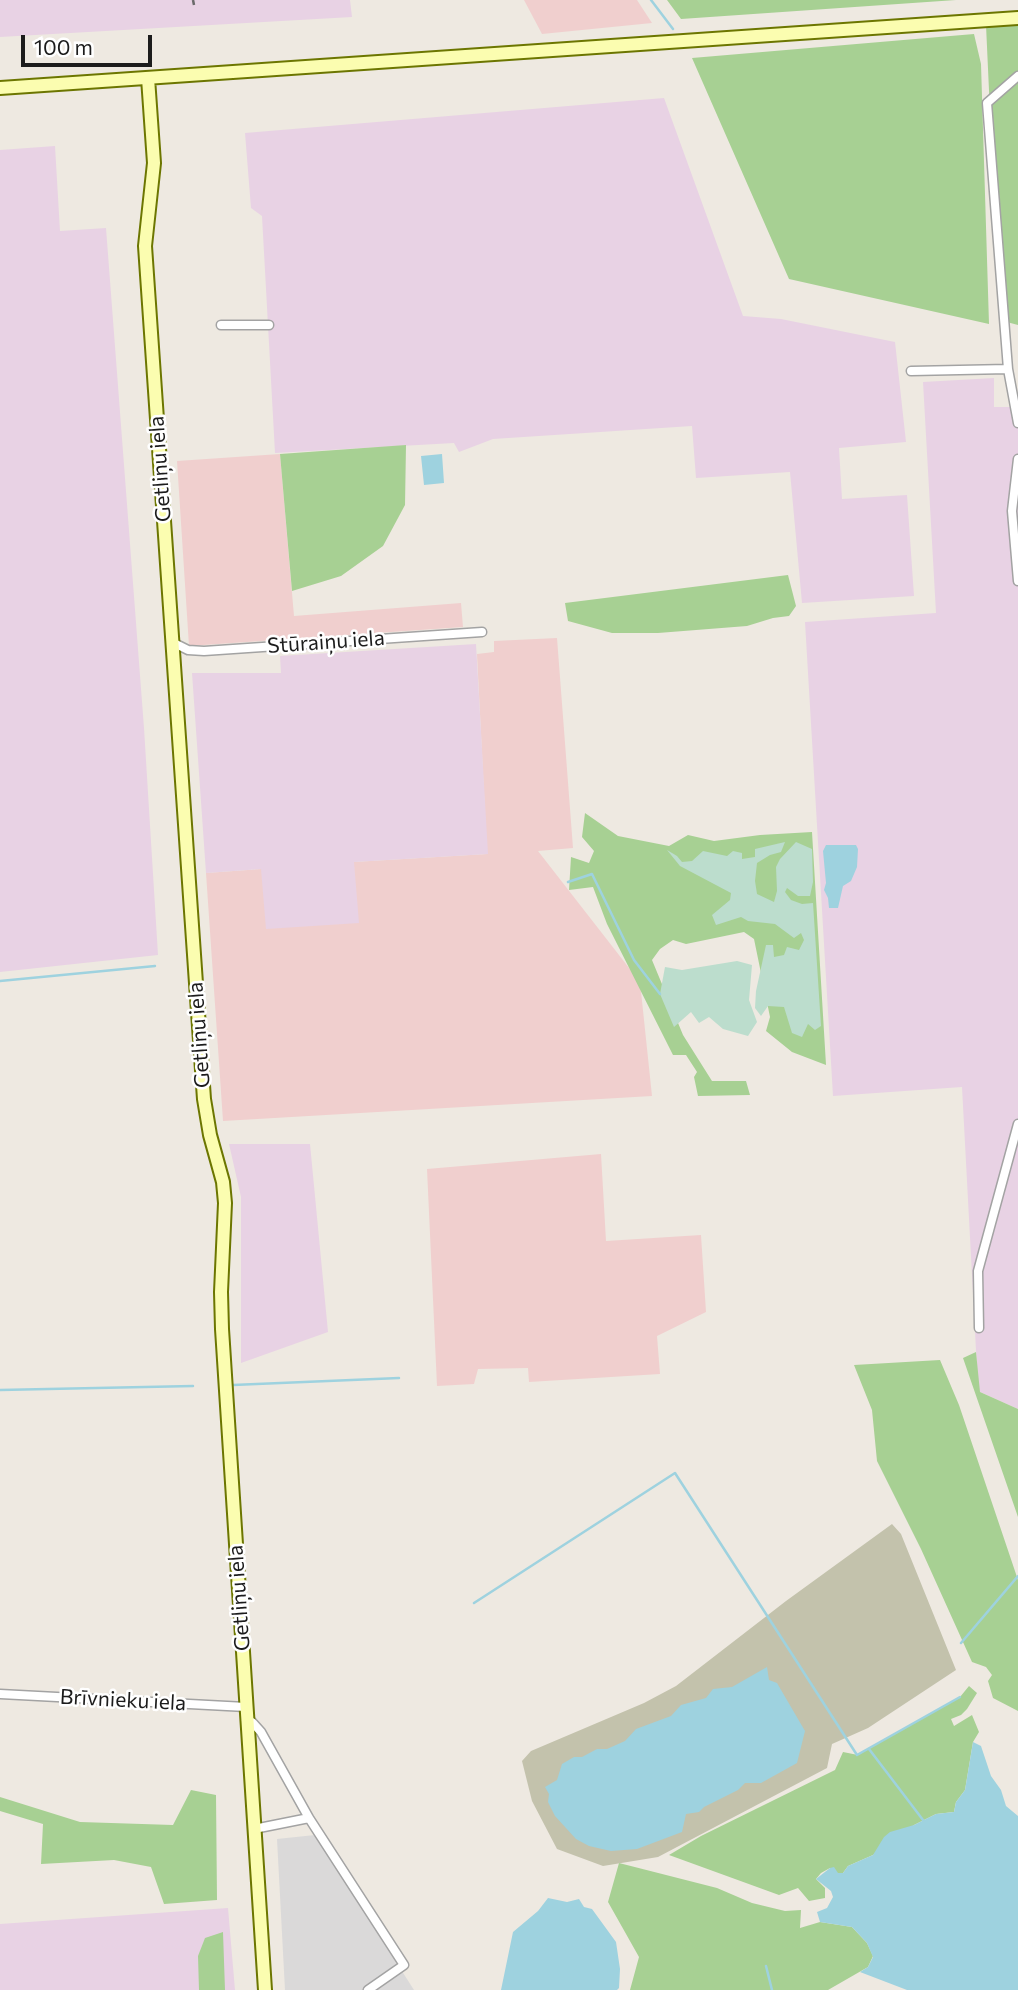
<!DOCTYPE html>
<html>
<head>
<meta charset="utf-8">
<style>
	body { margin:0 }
	#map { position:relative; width:1018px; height:1990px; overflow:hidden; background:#eee9e1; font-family:Commissioner,sans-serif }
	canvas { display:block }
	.scale { position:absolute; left:21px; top:35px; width:131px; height:32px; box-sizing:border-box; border:4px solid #1c1c1c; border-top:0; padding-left:9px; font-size:21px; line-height:24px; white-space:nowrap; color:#1c1c1c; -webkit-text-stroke:5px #fff; paint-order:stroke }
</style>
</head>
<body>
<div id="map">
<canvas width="1018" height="1990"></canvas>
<div class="scale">100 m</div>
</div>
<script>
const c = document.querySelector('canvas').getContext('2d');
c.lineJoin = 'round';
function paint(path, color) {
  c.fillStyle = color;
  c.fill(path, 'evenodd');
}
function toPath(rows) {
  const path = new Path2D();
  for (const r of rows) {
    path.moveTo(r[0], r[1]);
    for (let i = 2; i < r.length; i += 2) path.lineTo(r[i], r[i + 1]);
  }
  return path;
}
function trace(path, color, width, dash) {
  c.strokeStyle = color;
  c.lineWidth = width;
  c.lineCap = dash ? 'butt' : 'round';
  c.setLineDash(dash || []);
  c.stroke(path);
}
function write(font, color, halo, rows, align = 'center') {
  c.font = font + ' Commissioner,sans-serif';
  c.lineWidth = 5;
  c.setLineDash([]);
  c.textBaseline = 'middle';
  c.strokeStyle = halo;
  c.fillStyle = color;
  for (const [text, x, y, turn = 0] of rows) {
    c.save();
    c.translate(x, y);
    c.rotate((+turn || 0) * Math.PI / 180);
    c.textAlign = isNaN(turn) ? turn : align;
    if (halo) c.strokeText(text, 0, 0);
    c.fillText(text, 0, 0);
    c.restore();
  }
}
paint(toPath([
	[315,1835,414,1990,285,1990,277,1839]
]), '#dad9d9');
paint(toPath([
	[524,0,637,0,652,23,542,34],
	[280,454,294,616,461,603,463,627,189,646,177,461],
	[557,638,573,848,538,851,640,982,652,1096,223,1121,206,873,261,869,358,923,353,862,487,854,477,654,494,652,494,641],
	[601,1154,606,1241,701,1235,706,1312,657,1336,660,1374,529,1382,528,1368,478,1369,474,1384,437,1386,427,1169]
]), '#f0cfce');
paint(toPath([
	[0,0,350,0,352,17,0,37],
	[664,98,743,316,781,319,895,342,906,442,839,448,842,499,907,495,914,596,802,603,790,472,696,478,692,426,493,439,459,452,454,443,275,453,262,216,251,208,245,133],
	[55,146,60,231,106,228,144,728,158,955,0,972,0,150],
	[994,378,994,407,1018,407,1018,1409,980,1392,978,1388,962,1087,833,1096,805,622,936,613,923,382],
	[476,644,488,854,354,862,359,923,266,929,261,869,206,873,192,673,281,673,280,656],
	[229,1144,310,1144,328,1332,241,1363,241,1197],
	[228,1908,235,1990,0,1990,0,1924]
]), '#e8d2e4');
paint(toPath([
	[892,1524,901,1534,956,1670,868,1728,832,1744,827,1768,658,1857,603,1866,557,1849,532,1801,522,1761,531,1751,644,1703,676,1686,786,1601]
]), '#c3c2ac');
paint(toPath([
	[667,0,956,0,681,19],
	[1018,24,1018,325,1003,321,993,178,986,25],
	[974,34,981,64,989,324,789,279,692,58],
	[406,445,405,505,383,546,341,576,292,591,280,454],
	[788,575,796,606,789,616,773,618,747,626,658,633,612,633,568,621,565,603],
	[585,813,618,836,669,846,688,835,714,841,760,835,812,832,826,1065,792,1052,766,1031,770,1017,754,939,744,932,686,944,673,940,660,949,652,960,683,1035,712,1081,746,1081,750,1095,698,1096,694,1077,697,1072,686,1055,673,1055,607,924,593,887,569,890,571,857,589,863,594,851,582,837],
	[976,1352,980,1392,1018,1409,1018,1517,963,1358],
	[940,1360,959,1405,1018,1580,1018,1711,993,1698,988,1681,992,1675,986,1667,972,1662,921,1549,877,1461,872,1410,854,1365],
	[969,1686,977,1693,967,1709,961,1715,951,1719,954,1726,972,1715,979,1732,973,1742,965,1790,956,1802,954,1812,936,1814,914,1825,873,1855,848,1866,843,1873,838,1874,830,1868,821,1873,816,1879,825,1888,825,1898,809,1901,798,1888,779,1895,669,1855,701,1836,835,1770,843,1752,858,1755,960,1697],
	[191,1790,216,1795,217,1900,164,1904,151,1867,114,1860,41,1864,43,1824,0,1811,0,1797,80,1822,173,1825],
	[619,1863,717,1888,752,1903,785,1911,801,1910,800,1928,820,1922,852,1927,867,1943,873,1956,868,1967,828,1990,630,1990,639,1957,608,1902],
	[223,1932,225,1990,199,1990,198,1956,205,1938]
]), '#a7d093');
paint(toPath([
	[785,842,781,852,770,855,757,863,755,881,757,894,774,902,777,891,776,867,780,859,796,842,812,849,813,882,810,896,798,896,787,888,785,892,791,900,802,904,813,903,821,1026,815,1030,808,1024,802,1037,792,1033,784,1007,768,1006,761,1016,755,1008,756,991,766,945,773,945,774,957,784,955,787,947,799,950,804,940,801,933,794,938,775,924,748,921,741,917,716,925,712,915,730,900,731,893,680,866,667,850,677,856,682,862,692,861,703,851,727,856,733,851,742,853,742,859,755,857,755,849],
	[737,961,752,965,749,1000,757,1022,748,1036,723,1029,709,1017,699,1023,691,1012,674,1027,660,994,665,967,682,970]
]), '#bcddcd');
paint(toPath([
	[442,454,444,483,424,485,421,456],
	[826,845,856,845,858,849,857,867,851,881,843,886,838,908,829,908,828,898,824,890,826,883,823,851],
	[767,1667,769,1680,777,1683,805,1731,797,1763,761,1783,745,1783,738,1790,704,1807,699,1812,686,1814,682,1832,637,1849,611,1851,589,1846,576,1839,555,1816,548,1802,549,1794,545,1787,557,1780,562,1764,574,1757,582,1757,597,1749,607,1749,625,1741,636,1729,671,1716,681,1705,706,1698,713,1689,732,1687],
	[973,1742,981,1746,991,1776,1001,1790,1006,1806,1018,1816,1018,1990,907,1990,860,1972,868,1967,873,1957,867,1943,852,1927,820,1922,817,1912,827,1908,833,1897,831,1891,816,1879,830,1868,834,1867,838,1873,843,1873,848,1866,873,1855,884,1837,890,1832,914,1825,936,1814,954,1812,956,1802,965,1790],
	[548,1898,567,1902,579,1899,584,1907,592,1909,616,1942,620,1969,619,1988,617,1990,501,1990,513,1932,538,1911]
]), '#9ed2df');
trace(toPath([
	[651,0,673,29],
	[568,882,592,874,634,960,660,994],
	[0,981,155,966],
	[233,1385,399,1378],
	[0,1390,193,1386],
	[474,1603,675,1473,857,1755,960,1697],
	[961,1643,1018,1576],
	[869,1749,923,1820],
	[766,1966,772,1990]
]), '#9ed2df', 2.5);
const street = toPath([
	[1018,76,987,103,1008,369,1018,423],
	[221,325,269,325],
	[911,371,1008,369],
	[1018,459,1012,511,1018,581],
	[172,642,188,650,204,651,482,632],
	[979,1328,978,1271,1018,1124],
	[0,1694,246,1707],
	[246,1720,252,1722,261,1732,309,1818,404,1965,368,1990],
	[254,1829,309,1818]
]);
const secondary = toPath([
	[148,78,154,163,145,246,204,1099,210,1135,223,1182,225,1203,221,1292,222,1329,265,1990],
	[0,88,1018,18]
]);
trace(street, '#a3a3a3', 11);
trace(secondary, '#6c7600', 16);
trace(street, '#fff', 8);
trace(secondary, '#fbfdb0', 12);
trace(toPath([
	[193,0,194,5]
]), '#6a6a6a', 2.5, [14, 14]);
write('21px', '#1c1c1c', '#fff', [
	["Getliņu iela",160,469,-94],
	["Stūraiņu iela",326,642,-4],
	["Getliņu iela",199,1035,-94],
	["Getliņu iela",239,1598,-94],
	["Brīvnieku iela",123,1700,3]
]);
</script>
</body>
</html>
